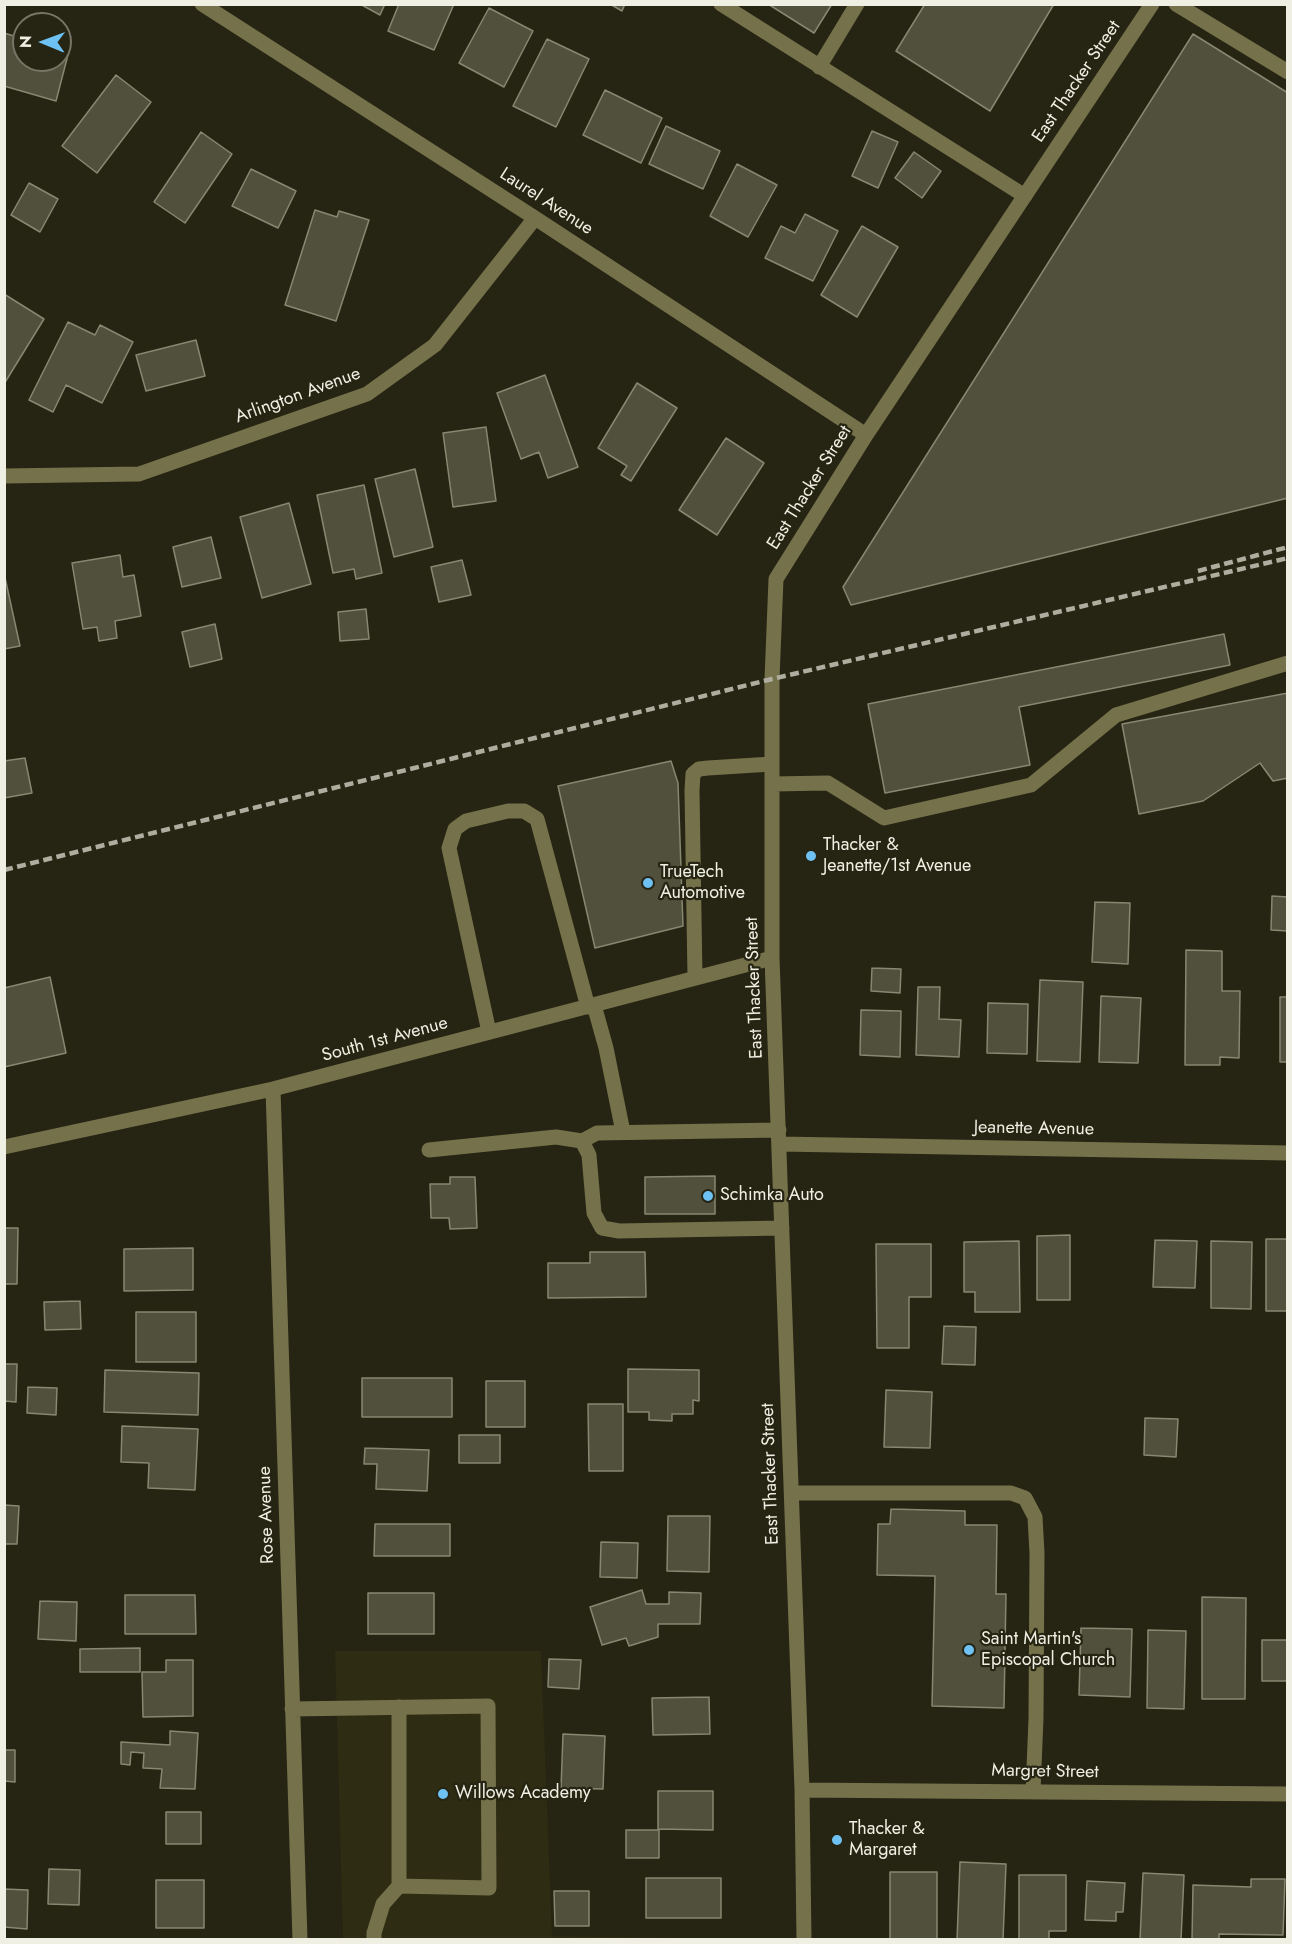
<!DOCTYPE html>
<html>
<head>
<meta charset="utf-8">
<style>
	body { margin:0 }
	#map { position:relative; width:1292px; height:1944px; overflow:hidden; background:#262412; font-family:Jost,sans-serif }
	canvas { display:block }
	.frame { position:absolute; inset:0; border:6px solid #efefe3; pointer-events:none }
	.north { position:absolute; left:12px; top:12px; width:60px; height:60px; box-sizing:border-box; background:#262412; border:2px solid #767566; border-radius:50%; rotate:271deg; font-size:16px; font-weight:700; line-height:24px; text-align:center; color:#efefe3 }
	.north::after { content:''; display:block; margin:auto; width:21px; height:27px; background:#6ec2f3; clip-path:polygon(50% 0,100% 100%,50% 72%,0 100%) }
</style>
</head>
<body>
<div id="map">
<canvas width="1292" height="1944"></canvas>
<div class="frame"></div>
<div class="north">N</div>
</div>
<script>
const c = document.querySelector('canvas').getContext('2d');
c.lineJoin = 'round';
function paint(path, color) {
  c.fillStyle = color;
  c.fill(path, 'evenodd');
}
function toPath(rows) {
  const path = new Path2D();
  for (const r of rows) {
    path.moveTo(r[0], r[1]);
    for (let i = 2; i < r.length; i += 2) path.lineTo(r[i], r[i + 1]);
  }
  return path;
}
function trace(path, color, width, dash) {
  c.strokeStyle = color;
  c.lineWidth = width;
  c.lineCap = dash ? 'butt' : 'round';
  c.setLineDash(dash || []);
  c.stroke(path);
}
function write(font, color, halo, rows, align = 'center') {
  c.font = font + ' Jost,sans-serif';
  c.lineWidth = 4.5;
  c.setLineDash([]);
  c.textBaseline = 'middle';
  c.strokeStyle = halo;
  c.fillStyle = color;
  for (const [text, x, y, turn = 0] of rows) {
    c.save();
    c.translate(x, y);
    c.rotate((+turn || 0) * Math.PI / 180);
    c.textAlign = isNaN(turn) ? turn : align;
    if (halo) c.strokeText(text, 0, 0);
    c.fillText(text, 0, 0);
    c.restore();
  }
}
paint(toPath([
	[335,1651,541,1651,552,1936,754,1939,343,1939]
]), '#2e2c12');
const building = toPath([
	[360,4,385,4,380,15,360,4],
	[399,4,454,4,434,50,388,31,399,4],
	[610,4,625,4,622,11,610,4],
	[768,4,832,4,814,33,768,4],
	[925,4,1054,4,990,111,896,51,925,4],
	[489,8,533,31,504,87,459,63,489,8],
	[4,33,24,39,24,60,60,60,60,49,69,51,56,101,4,86,4,33],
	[1193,34,1288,93,1288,498,851,605,843,587,1193,34],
	[547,39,589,59,556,127,513,106,547,39],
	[116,75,151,102,97,173,62,146,116,75],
	[605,90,662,118,641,163,583,135,605,90],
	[666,126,720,151,703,189,649,164,666,126],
	[872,131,898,142,878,188,852,176,872,131],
	[201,132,232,154,185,223,154,202,201,132],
	[914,152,941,171,922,198,895,178,914,152],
	[737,164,777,185,748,237,710,216,737,164],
	[251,169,296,191,278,228,232,206,251,169],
	[29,183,58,199,40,232,11,215,29,183],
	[315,210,337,217,339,211,369,220,336,321,285,305,315,210],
	[805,214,838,231,813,281,765,258,781,226,795,233,805,214],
	[862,226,898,247,857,317,821,295,862,226],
	[4,294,44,319,4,384,4,294],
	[68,322,95,335,100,325,133,342,102,403,66,385,53,412,29,400,68,322],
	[196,340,205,376,146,391,136,355,196,340],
	[545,375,578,467,548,478,539,452,521,459,497,393,545,375],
	[637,383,677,408,631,481,621,475,627,466,598,448,637,383],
	[486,427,496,501,453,507,443,433,486,427],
	[726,438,764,463,717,535,679,510,726,438],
	[415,469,433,547,394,557,375,479,415,469],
	[364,485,382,573,356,579,354,569,333,573,317,495,364,485],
	[289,503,311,584,262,598,240,517,289,503],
	[211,537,221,578,182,587,173,547,211,537],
	[120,555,123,577,134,575,141,616,115,621,117,638,99,641,97,627,83,629,72,563,120,555],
	[462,560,471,595,439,602,431,567,462,560],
	[4,573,20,646,4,649,4,573],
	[366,609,369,639,340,641,338,612,366,609],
	[215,624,222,659,190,667,182,632,215,624],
	[1224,634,1230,665,1019,707,1030,765,885,793,868,704,1224,634],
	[1288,693,1288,778,1273,781,1260,763,1203,801,1139,814,1122,724,1288,693],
	[25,758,32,793,4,798,4,761,25,758],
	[671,761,678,783,683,926,595,948,558,786,671,761],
	[1272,896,1288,897,1288,931,1271,930,1272,896],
	[1095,902,1130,903,1128,964,1092,962,1095,902],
	[1186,950,1222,951,1222,991,1240,991,1239,1058,1220,1057,1220,1065,1185,1065,1186,950],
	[872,968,901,969,900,993,871,991,872,968],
	[50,977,66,1053,4,1067,4,988,50,977],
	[1040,980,1083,982,1080,1062,1037,1061,1040,980],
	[918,987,940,987,939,1019,961,1020,959,1057,916,1055,918,987],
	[1101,996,1141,998,1138,1063,1099,1062,1101,996],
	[1280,997,1288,997,1288,1062,1280,1062,1280,997],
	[988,1003,1028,1004,1027,1054,987,1053,988,1003],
	[861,1010,901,1011,900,1057,860,1055,861,1010],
	[715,1176,715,1214,645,1214,645,1177,715,1176],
	[450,1177,475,1177,477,1228,450,1229,449,1218,431,1218,430,1184,450,1184,450,1177],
	[4,1228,18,1228,17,1284,4,1284,4,1228],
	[1070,1235,1070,1300,1037,1300,1037,1236,1070,1235],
	[1266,1239,1288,1239,1288,1311,1266,1311,1266,1239],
	[1155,1240,1197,1241,1195,1288,1153,1287,1155,1240],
	[1019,1241,1020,1312,975,1312,975,1292,964,1292,964,1242,1019,1241],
	[1211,1241,1252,1242,1251,1309,1211,1308,1211,1241],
	[876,1244,931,1244,931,1297,909,1297,909,1348,877,1348,876,1244],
	[193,1248,193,1290,124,1291,124,1249,193,1248],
	[590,1252,645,1252,646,1297,548,1298,548,1263,590,1263,590,1252],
	[80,1301,81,1329,45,1330,44,1302,80,1301],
	[136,1312,196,1312,196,1362,136,1362,136,1312],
	[944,1326,976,1327,975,1365,942,1364,944,1326],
	[4,1364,17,1364,16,1402,4,1401,4,1364],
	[628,1369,699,1370,699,1401,693,1400,693,1414,672,1414,672,1421,649,1420,649,1412,628,1412,628,1369],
	[105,1370,199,1373,198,1415,104,1412,105,1370],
	[362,1378,452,1378,452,1417,362,1417,362,1378],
	[486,1381,525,1381,525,1427,486,1427,486,1381],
	[28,1387,57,1388,56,1415,27,1413,28,1387],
	[886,1390,932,1392,930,1448,884,1447,886,1390],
	[588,1404,623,1404,623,1471,589,1471,588,1404],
	[1145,1418,1178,1419,1176,1457,1144,1455,1145,1418],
	[122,1426,198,1429,195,1490,148,1488,149,1463,121,1462,122,1426],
	[459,1435,500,1435,500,1463,459,1463,459,1435],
	[365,1448,429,1450,427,1491,376,1489,377,1464,364,1464,365,1448],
	[4,1505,19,1506,17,1544,4,1544,4,1505],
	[891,1509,965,1511,965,1525,997,1525,996,1594,1006,1594,1004,1708,932,1706,935,1576,877,1575,878,1524,890,1524,891,1509],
	[668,1516,710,1516,709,1572,667,1571,668,1516],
	[375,1524,450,1524,450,1556,374,1556,375,1524],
	[601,1542,638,1543,637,1578,600,1577,601,1542],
	[642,1590,646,1604,669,1604,669,1592,701,1593,700,1624,658,1624,658,1637,629,1646,626,1638,602,1645,590,1607,642,1590],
	[368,1593,434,1593,434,1634,368,1634,368,1593],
	[125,1595,195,1595,196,1634,125,1634,125,1595],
	[1202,1597,1246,1598,1245,1699,1202,1699,1202,1597],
	[40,1601,77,1602,76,1641,38,1639,40,1601],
	[1081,1628,1132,1629,1130,1697,1079,1695,1081,1628],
	[1148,1630,1186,1631,1184,1709,1147,1708,1148,1630],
	[1262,1640,1288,1640,1288,1681,1262,1681,1262,1640],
	[140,1648,140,1672,80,1672,80,1649,140,1648],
	[549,1659,581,1660,579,1689,548,1687,549,1659],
	[166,1660,193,1660,193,1716,143,1717,142,1672,166,1672,166,1660],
	[709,1697,710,1734,653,1735,652,1698,709,1697],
	[170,1731,198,1733,195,1789,160,1788,162,1769,143,1768,144,1753,131,1752,130,1765,121,1764,121,1742,170,1745,170,1731],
	[563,1734,605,1736,603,1789,561,1788,563,1734],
	[4,1750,15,1750,15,1782,4,1781,4,1750],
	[658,1791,713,1791,713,1830,658,1829,658,1791],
	[166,1812,201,1812,201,1844,166,1844,166,1812],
	[626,1830,659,1830,659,1858,626,1858,626,1830],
	[960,1862,1006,1864,1003,1940,957,1940,960,1862],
	[49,1869,80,1870,79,1905,48,1904,49,1869],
	[890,1872,937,1872,937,1940,890,1940,890,1872],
	[1143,1873,1184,1875,1181,1940,1140,1940,1143,1873],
	[1019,1875,1066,1875,1066,1931,1049,1931,1049,1940,1019,1940,1019,1875],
	[646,1878,721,1878,721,1918,646,1918,646,1878],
	[1251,1879,1285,1879,1283,1935,1219,1934,1219,1940,1192,1940,1193,1885,1251,1887,1251,1879],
	[156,1880,204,1880,204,1928,156,1928,156,1880],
	[1087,1881,1125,1883,1123,1912,1116,1912,1116,1921,1085,1920,1087,1881],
	[4,1889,28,1890,27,1929,4,1927,4,1889],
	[554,1891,589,1891,589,1926,555,1926,554,1891]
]);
paint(building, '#51503c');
trace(building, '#888772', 1.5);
trace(toPath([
	[202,4,535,218,866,435],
	[721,4,1025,196],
	[1176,4,1288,72],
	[819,67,857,4],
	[4,476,139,474,367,394,435,345,535,218],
	[772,784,828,783,884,818,1031,785,1116,715,1288,663],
	[695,978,692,790,693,774,699,769,708,768,772,764],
	[594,1005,606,1048,623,1132],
	[489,1032,449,848,455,829,466,821,508,811,524,811,537,819,588,1007],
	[273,1089,300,1940],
	[582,1141,597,1133,779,1130],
	[780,1144,1288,1153],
	[4,1147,273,1089,772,958],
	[429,1150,556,1137,582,1141,589,1155,594,1213,602,1228,619,1231,782,1228],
	[792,1493,1011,1493,1025,1498,1035,1517,1037,1553,1036,1718,1033,1792],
	[399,1707,399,1886],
	[292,1709,488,1706,489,1888,399,1886,383,1904,374,1933,374,1940],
	[802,1790,1288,1794],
	[804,1940,802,1790,772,958,772,679,776,579,866,435,1152,4]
]), '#74714b', 15);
trace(toPath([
	[1198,571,1288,547],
	[4,870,772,679,1288,558]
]), '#aead9f', 4.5, [9, 4.5]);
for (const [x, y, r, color] of [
	[811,856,6,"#6ec2f3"],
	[648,883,6,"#6ec2f3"],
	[708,1196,6,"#6ec2f3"],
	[969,1650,6,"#6ec2f3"],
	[443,1794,6,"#6ec2f3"],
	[837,1840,6,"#6ec2f3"]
]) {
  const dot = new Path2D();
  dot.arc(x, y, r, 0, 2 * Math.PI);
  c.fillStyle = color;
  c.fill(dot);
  trace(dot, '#262412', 2);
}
write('18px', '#efefe3', '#262412', [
	["East Thacker Street",1077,82,-56],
	["Laurel Avenue",546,202,33],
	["Arlington Avenue",298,396,-20],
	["East Thacker Street",810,488,-58],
	["East Thacker Street",755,988,-92],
	["South 1st Avenue",385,1040,-15],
	["Jeanette Avenue",1034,1129,1],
	["East Thacker Street",771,1474,-92],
	["Rose Avenue",267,1515,-92],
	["Margret Street",1045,1772,1]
]);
write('18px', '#efefe3', '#262412', [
	["Thacker &",823,846],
	["Jeanette/1st Avenue",823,867],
	["TrueTech",660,873],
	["Automotive",660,894],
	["Schimka Auto",720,1196],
	["Saint Martin's",981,1640],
	["Episcopal Church",981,1661],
	["Willows Academy",455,1794],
	["Thacker &",849,1830],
	["Margaret",849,1851]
], 'left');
</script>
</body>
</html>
